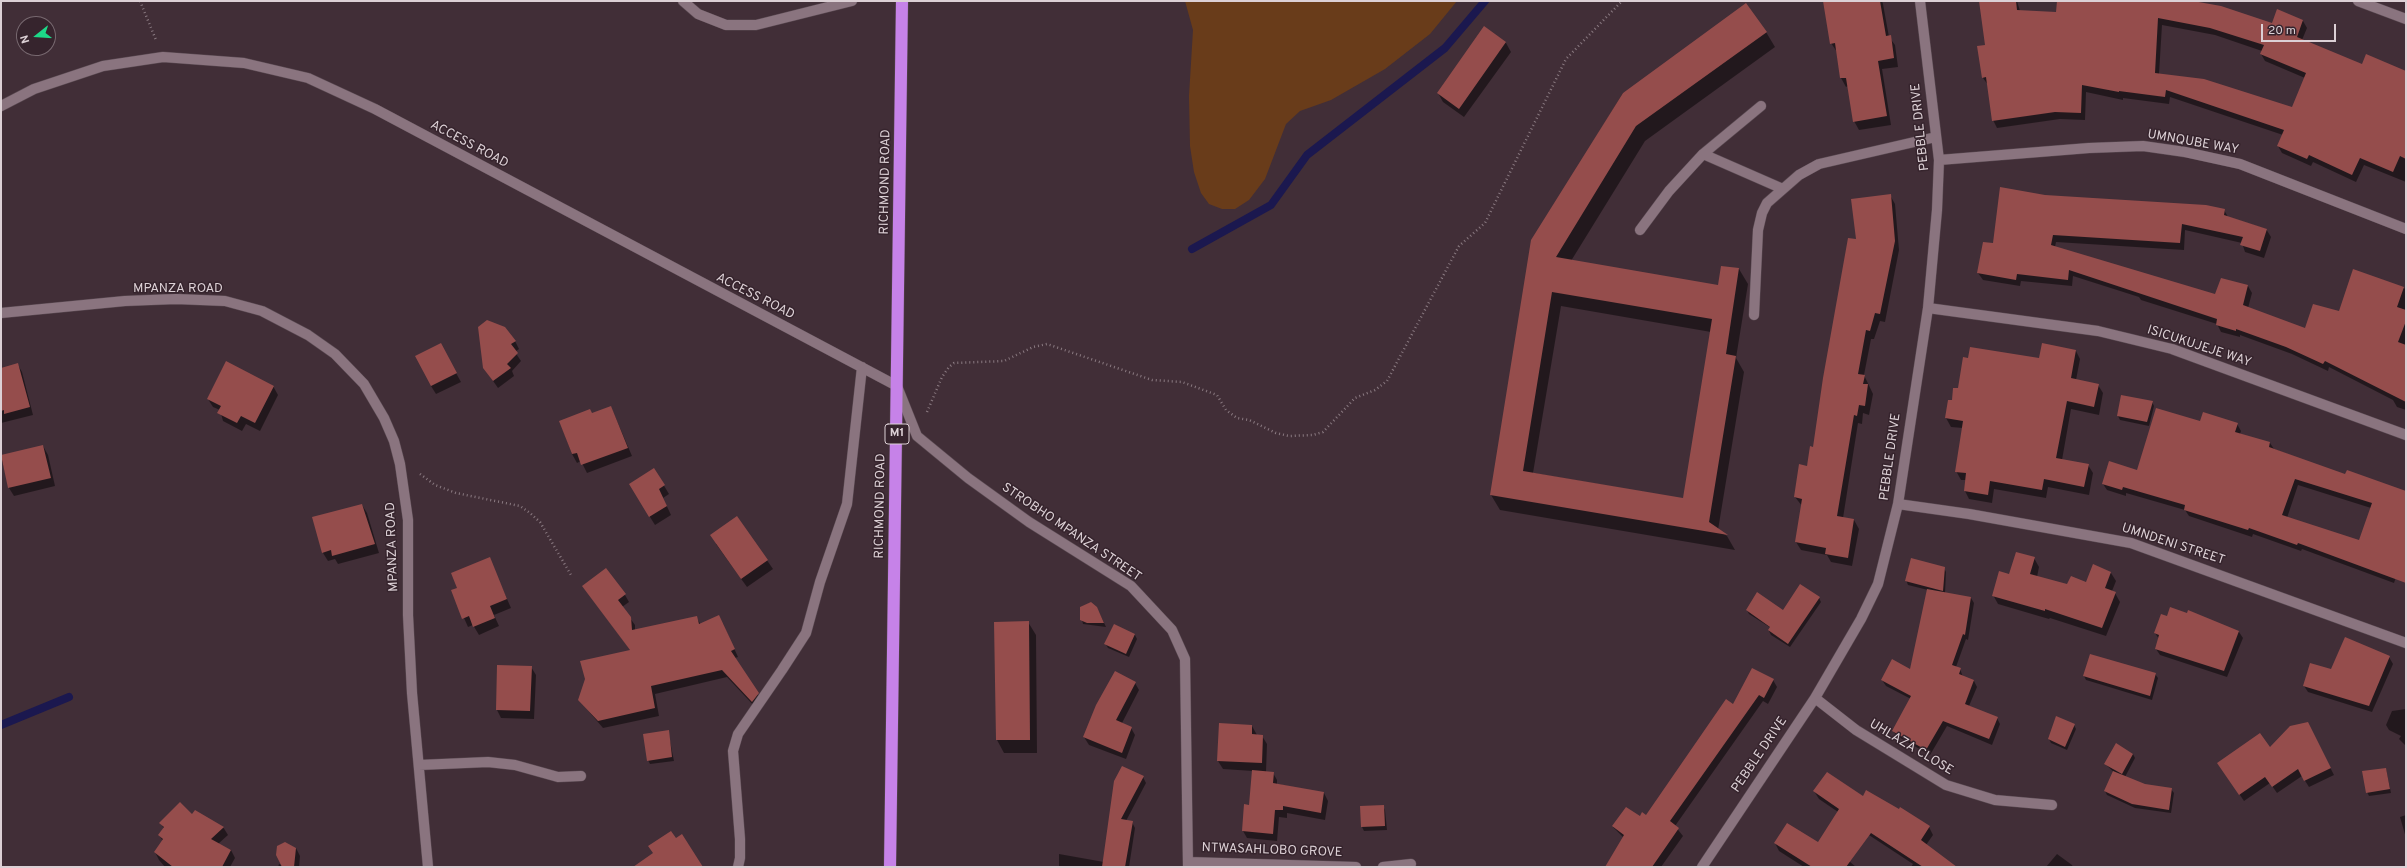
<!DOCTYPE html>
<html>
<head>
<meta charset="utf-8">
<style>
	body { margin:0 }
	#map { position:relative; width:2407px; height:868px; overflow:hidden; background:#412e37; font-family:Overpass,sans-serif }
	canvas { display:block }
	.frame { position:absolute; inset:0; border:2px solid #dcd0d5; pointer-events:none }
	.north { position:absolute; left:16px; top:16px; width:40px; height:40px; box-sizing:border-box; background:#36242d; border:1px solid #786970; border-radius:50%; rotate:253deg; font-size:11px; font-weight:700; line-height:16px; text-align:center; color:#dcd0d5 }
	.north::after { content:''; display:block; margin:auto; width:14px; height:18px; background:#1dd888; clip-path:polygon(50% 0,100% 100%,50% 72%,0 100%) }
	.scale { position:absolute; left:2261px; top:24px; width:75px; height:18px; box-sizing:border-box; border:2px solid #dcd0d5; border-top:0; padding-left:5px; font-size:12px; line-height:14px; white-space:nowrap; color:#dcd0d5; -webkit-text-stroke:3px #36242d; paint-order:stroke }
</style>
</head>
<body>
<div id="map">
<canvas width="2407" height="868"></canvas>
<div class="frame"></div>
<div class="north">N</div>
<div class="scale">20 m</div>
</div>
<script>
const c = document.querySelector('canvas').getContext('2d');
c.lineJoin = 'round';
function paint(path, color) {
  c.fillStyle = color;
  c.fill(path, 'evenodd');
}
function toPath(rows) {
  const path = new Path2D();
  for (const r of rows) {
    path.moveTo(r[0], r[1]);
    for (let i = 2; i < r.length; i += 2) path.lineTo(r[i], r[i + 1]);
  }
  return path;
}
function trace(path, color, width, dash) {
  c.strokeStyle = color;
  c.lineWidth = width;
  c.lineCap = dash ? 'butt' : 'round';
  c.setLineDash(dash || []);
  c.stroke(path);
}
function write(font, color, halo, rows, align = 'center') {
  c.font = font + ' Overpass,sans-serif';
  c.lineWidth = 3;
  c.setLineDash([]);
  c.textBaseline = 'middle';
  c.strokeStyle = halo;
  c.fillStyle = color;
  for (const [text, x, y, turn = 0] of rows) {
    c.save();
    c.translate(x, y);
    c.rotate((+turn || 0) * Math.PI / 180);
    c.textAlign = isNaN(turn) ? turn : align;
    if (halo) c.strokeText(text, 0, 0);
    c.fillText(text, 0, 0);
    c.restore();
  }
}
paint(toPath([
	[1185,1,1457,1,1430,34,1385,69,1331,100,1300,111,1286,124,1265,179,1249,200,1235,209,1222,209,1209,204,1201,193,1194,172,1190,146,1189,96,1193,30]
]), '#693c1a');
paint(toPath([
	[1832,1,1882,1,1883,4,1889,37,1895,45,1898,67,1882,69,1891,125,1859,130,1854,121,1848,86,1846,87,1841,78,1837,52,1831,43],
	[1986,1,2017,1,2020,11,2057,13,2058,1,2188,1,2272,25,2303,21,2307,28,2302,40,2362,65,2406,72,2406,182,2364,165,2356,182,2313,162,2311,166,2282,153,2278,146,2283,135,2170,97,2169,104,2123,98,2123,100,2086,92,2085,120,2060,119,1997,128,1993,120,1988,85,1983,78,1986,46],
	[2162,25,2215,35,2262,51,2261,54,2265,61,2305,78,2293,108,2159,74],
	[1484,28,1506,43,1511,52,1464,117,1443,102,1438,93],
	[1766,32,1775,47,1645,141,1571,261,1719,286,1722,267,1739,269,1748,284,1736,358,1744,372,1718,530,1727,536,1735,550,1500,510,1491,495,1533,240,1623,93],
	[1561,306,1711,332,1684,499,1533,473],
	[1890,195,1895,204,1899,250,1885,322,1880,321,1874,339,1871,339,1864,375,1873,394,1869,415,1863,413,1862,424,1858,423,1843,518,1854,520,1859,529,1852,566,1831,562,1827,555,1801,550,1796,542,1802,506,1795,497,1814,448,1857,241],
	[2045,196,2224,210,2228,217,2266,229,2271,237,2264,258,2245,252,2242,243,2185,230,2184,250,2056,242,2055,247,2215,295,2248,286,2252,293,2248,308,2305,329,2340,313,2353,270,2406,289,2406,410,2397,407,2393,400,2329,367,2328,371,2292,354,2240,335,2240,337,2221,332,2217,324,2141,300,2139,297,2073,276,2072,286,2021,281,2020,286,1983,280,1978,273,1984,243,1994,245],
	[479,328,515,341,519,349,515,352,521,361,512,371,514,376,498,388,484,368],
	[2076,351,2080,359,2076,380,2098,385,2103,393,2099,415,2071,409,2062,460,2088,465,2093,473,2089,495,2048,487,2046,498,1994,489,1992,503,1969,499,1965,491,1966,480,1961,480,1956,471,1963,428,1951,427,1946,418,1949,401,1952,401,1958,390,1969,359,2040,359],
	[445,353,461,382,436,394,431,386],
	[18,365,22,372,33,415,1,423,1,369],
	[273,386,278,395,260,431,246,424,242,431,223,421,220,410,213,407,208,399],
	[2152,402,2154,406,2149,426,2120,420,2118,416],
	[611,407,632,456,587,473,581,461,577,463,572,454,560,422,592,414],
	[2201,422,2237,424,2241,431,2240,434,2270,443,2274,449,2346,476,2406,492,2406,547,2394,583,2302,549,2301,551,2253,534,2252,537,2189,516,2185,510,2126,493,2126,496,2107,490,2103,484,2138,471],
	[2298,485,2371,508,2360,542,2287,518],
	[43,446,48,455,55,486,14,496,9,488,1,456],
	[654,469,669,494,663,498,671,515,655,525,635,493],
	[362,505,367,513,379,553,338,564,335,559,328,561,323,553,313,518],
	[737,517,773,569,747,587,716,544],
	[489,558,511,608,494,615,499,626,479,635,473,625,468,627,452,591,458,589],
	[2034,558,2039,567,2037,577,2068,586,2087,583,2111,573,2116,581,2112,591,2115,593,2120,602,2106,636,2050,618,2049,619,1998,604,1993,595,2010,575],
	[1944,568,1946,572,1945,593,1971,598,1974,603,1968,640,1966,639,1956,667,1960,669,1963,677,1974,681,1977,687,1969,706,1997,718,2000,724,1992,745,1947,726,1930,755,1897,736,1893,731,1911,699,1886,686,1882,680,1911,670,1928,590,1908,585,1906,580],
	[583,586,625,595,629,602,622,607,635,625,635,631,696,617,701,625,723,624,738,657,735,658,762,701,757,709,727,677,655,694,659,716,603,728,579,700,631,651],
	[1819,598,1821,602,1790,647,1771,635,1769,631,1771,628,1749,614,1747,610,1783,611],
	[1090,603,1099,612,1106,627,1083,624,1080,611,1083,606],
	[2189,611,2239,632,2243,638,2227,677,2160,655,2156,649,2159,639,2155,633,2167,618,2187,614],
	[1028,622,1036,635,1037,753,1004,753,997,740,995,623],
	[1114,625,1135,635,1137,639,1129,657,1108,648,1105,643],
	[2389,657,2393,664,2372,712,2308,692,2304,686,2332,670],
	[531,667,536,675,534,719,501,718,497,710],
	[2155,674,2158,678,2152,700,2086,680,2084,676],
	[1773,680,1777,687,1768,704,1763,701,1675,826,1683,836,1661,867,1606,867,1624,838,1613,827,1646,816,1734,706],
	[1135,683,1139,690,1122,723,1131,728,1135,735,1126,759,1089,745,1084,737],
	[2406,709,2406,746,2399,739,2401,736,2389,730,2386,725,2392,711],
	[2074,725,2076,729,2067,750,2051,743,2049,739],
	[1252,726,1257,735,1262,736,1267,744,1266,772,1273,773,1277,780,1277,784,1324,793,1328,801,1325,820,1287,813,1287,818,1279,817,1277,841,1247,838,1243,831,1250,806,1253,771,1223,769,1218,761],
	[2311,730,2334,775,2309,787,2302,776,2277,793,2270,783,2244,801,2223,770],
	[668,731,674,761,650,764,648,760],
	[2133,754,2135,758,2125,777,2145,785,2171,789,2174,793,2171,813,2135,808,2107,795,2105,791,2114,772,2105,764],
	[2386,769,2391,793,2369,796,2367,792],
	[1143,777,1146,783,1126,821,1132,822,1135,828,1129,867,1059,867,1059,854,1104,862,1115,782],
	[1814,791,1863,798,1929,827,1933,835,1926,845,1955,867,1911,867,1913,864,1843,818,1841,814,1819,799],
	[1383,806,1385,810,1387,830,1364,831,1362,827],
	[2406,815,2406,838,2400,817],
	[193,816,223,827,228,835,218,844,231,850,235,858,230,867,165,867,159,860,155,852,163,841,159,835,164,829,161,823],
	[1822,838,1856,867,1804,867,1779,851,1775,843,1818,844],
	[296,848,300,856,299,867,278,867,279,864,282,865],
	[2057,854,2072,865,2073,867,2046,867]
]), '#0007');
trace(toPath([
	[1192,249,1271,205,1307,155,1445,48,1485,1],
	[1,725,69,697]
]), '#1b184f', 8);
paint(toPath([
	[1823,1,1880,1,1886,36,1891,35,1894,58,1878,61,1887,116,1853,122,1846,78,1840,78,1835,43,1830,44],
	[1979,1,2016,1,2017,10,2056,12,2057,1,2193,1,2221,6,2272,23,2277,9,2303,20,2297,37,2362,64,2366,54,2406,71,2406,159,2400,156,2393,172,2360,158,2352,175,2309,155,2307,159,2277,146,2284,130,2166,90,2165,97,2119,91,2119,92,2082,85,2081,113,2055,112,1992,121,1986,77,1982,78,1977,46,1985,45],
	[2158,18,2210,28,2264,45,2260,54,2306,73,2292,107,2204,79,2155,73],
	[1746,3,1767,32,1636,126,1556,257,1718,285,1721,266,1739,268,1726,354,1736,356,1709,522,1728,535,1490,495,1531,240,1623,93],
	[1552,292,1712,319,1683,498,1523,471],
	[1484,26,1506,42,1459,109,1437,93],
	[2000,187,2045,195,2206,205,2225,209,2224,215,2267,229,2260,251,2240,245,2243,237,2182,224,2180,243,2053,235,2051,245,2215,294,2221,278,2248,285,2243,305,2305,328,2313,304,2339,311,2353,269,2404,287,2397,307,2406,310,2406,321,2398,342,2406,345,2406,402,2325,361,2323,364,2286,347,2236,329,2236,331,2216,325,2217,319,2069,270,2068,280,2017,274,2016,280,1977,273,1983,242,1993,243],
	[1891,194,1895,241,1880,314,1875,313,1870,331,1866,330,1858,374,1865,375,1863,384,1868,384,1865,406,1859,405,1857,416,1854,415,1837,516,1854,519,1848,558,1825,554,1826,548,1795,542,1802,499,1794,497,1799,464,1807,466,1810,446,1813,447,1823,378,1848,238,1856,239,1851,199],
	[487,320,505,327,516,341,511,344,518,353,507,364,511,368,493,381,483,368,478,327],
	[441,343,457,373,431,386,415,356],
	[2042,343,2076,350,2071,378,2099,384,2094,407,2067,401,2056,458,2089,464,2084,487,2044,479,2042,490,1990,481,1988,495,1964,491,1966,473,1955,472,1963,421,1945,418,1948,400,1952,400,1953,388,1958,388,1963,357,1968,358,1970,347,2039,358],
	[226,361,274,386,255,423,241,416,237,423,217,413,221,406,207,399],
	[18,363,30,407,4,414,4,410,1,411,1,368],
	[2121,395,2153,401,2147,422,2117,416],
	[611,406,628,448,581,465,577,453,572,454,559,421,590,409,592,413],
	[2156,408,2200,421,2203,412,2238,423,2235,432,2270,442,2269,447,2345,474,2347,470,2406,491,2406,583,2298,543,2297,545,2249,528,2248,530,2184,510,2185,505,2123,487,2122,490,2102,484,2109,461,2137,470],
	[2295,479,2372,503,2359,540,2282,515],
	[43,445,51,478,8,488,1,455],
	[654,468,665,485,659,489,667,506,649,517,629,484],
	[362,504,375,544,332,556,331,550,322,553,312,517],
	[737,516,768,560,741,579,710,535],
	[2016,552,2035,557,2030,574,2067,584,2071,576,2086,582,2093,564,2111,572,2105,588,2116,592,2102,628,2045,609,2045,611,1992,596,1999,571,2009,574],
	[490,557,507,599,490,606,495,618,473,627,469,616,462,619,451,590,457,588,451,573],
	[1911,558,1945,567,1943,591,1905,581],
	[606,568,626,594,618,600,631,617,632,630,697,616,699,624,719,615,735,649,731,651,759,693,752,702,722,670,651,686,655,708,598,721,578,700,585,679,580,661,630,650,582,586],
	[1800,584,1820,597,1788,644,1768,630,1770,627,1746,610,1757,592,1783,610],
	[1927,589,1971,597,1965,635,1963,634,1952,665,1961,668,1959,674,1974,680,1965,704,1998,717,1989,739,1943,721,1926,750,1892,731,1911,696,1881,680,1892,659,1910,669],
	[1091,602,1097,607,1104,623,1087,623,1080,620,1080,607],
	[2170,607,2187,613,2188,610,2239,631,2224,671,2155,649,2159,635,2154,633,2161,614,2167,616],
	[1029,621,1030,740,996,740,994,622],
	[1114,624,1135,634,1126,654,1104,644],
	[2345,637,2390,656,2369,706,2303,686,2310,663,2331,669],
	[2090,654,2156,673,2150,696,2083,676],
	[497,665,532,666,530,711,496,710],
	[1752,668,1774,679,1764,698,1759,695,1670,821,1679,828,1652,867,1605,867,1624,835,1612,826,1626,807,1640,816,1642,812,1646,815,1726,699,1733,704],
	[1115,671,1136,682,1116,720,1132,727,1122,753,1083,737,1096,705],
	[2056,716,2075,724,2065,747,2048,739],
	[2308,722,2331,768,2304,781,2298,769,2272,787,2265,777,2239,795,2217,763,2260,733,2270,747,2290,726],
	[1219,723,1252,725,1252,734,1263,735,1262,763,1217,761],
	[669,730,672,757,647,761,643,734],
	[2116,743,2133,754,2122,774,2104,764],
	[1122,766,1144,776,1121,819,1133,821,1125,867,1102,867,1114,781],
	[2386,768,2390,789,2366,793,2362,771],
	[1252,770,1274,772,1273,783,1324,792,1321,813,1283,806,1283,810,1275,810,1273,834,1242,831,1244,804,1249,805],
	[2113,771,2145,784,2172,788,2169,810,2132,804,2104,791],
	[1827,772,1863,796,1866,790,1899,809,1900,807,1930,826,1921,840,1957,867,1923,867,1871,833,1846,867,1812,867,1774,843,1787,823,1818,842,1839,809,1813,791],
	[180,802,192,814,195,810,224,827,211,839,231,850,222,867,173,867,154,852,163,839,158,835,164,827,159,823],
	[1384,805,1385,826,1361,827,1360,806],
	[671,831,676,838,682,834,703,867,633,867,653,853,648,846],
	[285,842,296,848,294,867,282,867,276,855,277,846]
]), '#954d4c');
const minor = toPath([
	[683,1,698,14,726,25,756,25,852,1],
	[2358,1,2406,19],
	[1,106,34,89,103,66,163,57,244,63,308,78,375,109,897,386,917,436,968,478,1029,522,1131,586,1172,630,1185,659,1188,867],
	[1703,154,1783,189],
	[1939,160,2089,148,2143,146,2185,152,2240,164,2406,229],
	[1640,230,1669,191,1703,154,1761,106],
	[1928,308,2098,331,2172,349,2406,435],
	[1,313,125,301,176,299,225,301,262,311,308,335,335,354,364,384,384,418,394,441,400,464,408,520,408,615,412,693,428,867],
	[1754,315,1758,230,1762,213,1767,203,1799,175,1819,164,1936,137],
	[1898,504,1969,514,2131,543,2406,643],
	[1815,698,1856,730,1946,785,1995,800,2052,805],
	[419,765,488,762,515,765,558,777,581,776],
	[1188,862,1356,867],
	[738,867,740,858,740,839,733,751,738,734,782,670,806,633,820,582,847,504,862,367],
	[1383,867,1411,864],
	[1702,867,1815,698,1861,619,1878,584,1898,504,1928,308,1937,210,1939,160,1920,1]
]);
const highway = toPath([
	[890,867,902,1]
]);
trace(minor, '#5a4a52', 11);
trace(highway, '#5a4a52', 13);
trace(toPath([
	[140,1,156,40],
	[927,412,942,377,949,367,954,363,1004,361,1033,347,1047,344,1152,380,1182,382,1217,395,1226,410,1237,418,1249,420,1276,433,1289,436,1313,435,1323,432,1355,398,1375,390,1387,381,1459,246,1485,223,1566,59,1622,1],
	[420,474,435,485,456,493,520,506,530,513,540,522,571,575]
]), '#8a7a81', 2.5, [1, 3]);
trace(minor, '#8a747f', 10);
trace(highway, '#c682e8', 12);
for (const [x, y, w] of [
	[897,434,24]
]) {
  const box = new Path2D();
  box.roundRect(x - w / 2, y - 10, w, 20, 3);
  c.fillStyle = '#36242d';
  c.fill(box);
  trace(box, '#dcd0d5', 1);
}
write('bold 12px', '#dcd0d5', null, [
	["M1",897,434]
]);
write('13px', '#dcd0d5', '#36242d', [
	["PEBBLE DRIVE",1921,127,-96],
	["UMNQUBE WAY",2193,143,10],
	["ACCESS ROAD",469,145,28],
	["RICHMOND ROAD",886,182,-89],
	["MPANZA ROAD",178,289],
	["ACCESS ROAD",755,297,27],
	["ISICUKUJEJE WAY",2199,347,18],
	["PEBBLE DRIVE",1891,457,-82],
	["RICHMOND ROAD",881,506,-89],
	["STROBHO MPANZA STREET",1071,533,34],
	["UMNDENI STREET",2173,545,18],
	["MPANZA ROAD",393,547,-92],
	["UHLAZA CLOSE",1911,748,31],
	["PEBBLE DRIVE",1760,755,-56],
	["NTWASAHLOBO GROVE",1272,851,2]
]);
</script>
</body>
</html>
